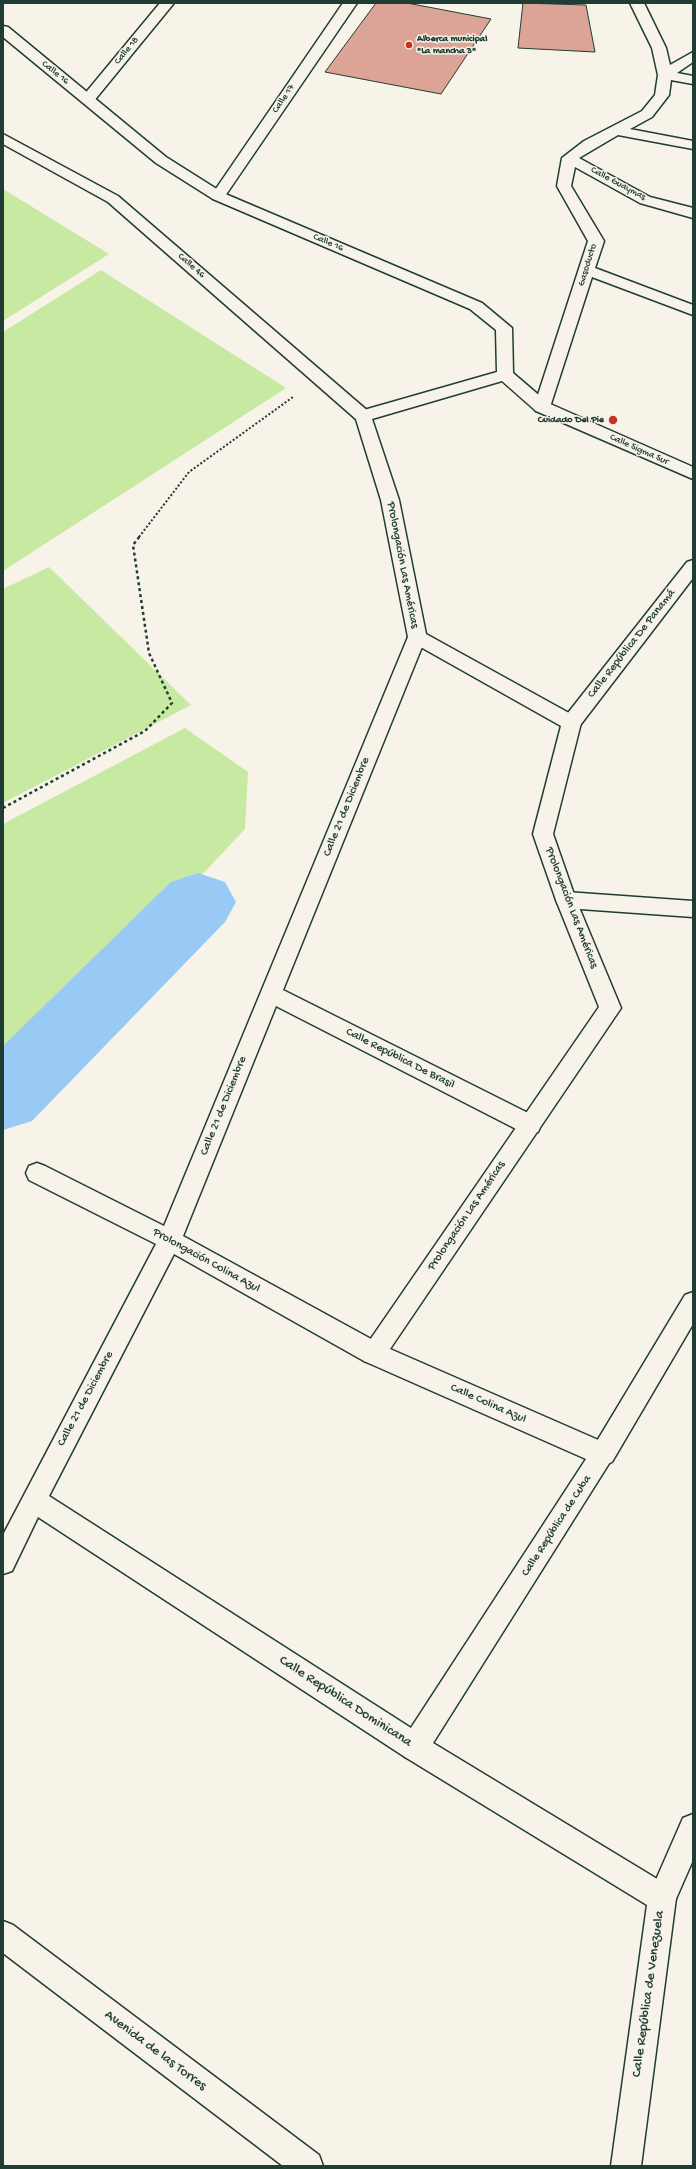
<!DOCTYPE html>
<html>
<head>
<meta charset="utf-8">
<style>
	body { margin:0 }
	#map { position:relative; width:696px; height:2169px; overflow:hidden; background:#f7f3e8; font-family:"Gochi Hand",sans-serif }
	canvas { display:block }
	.frame { position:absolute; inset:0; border:4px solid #1f3d34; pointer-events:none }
</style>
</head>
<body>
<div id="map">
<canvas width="696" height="2169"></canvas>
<div class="frame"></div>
</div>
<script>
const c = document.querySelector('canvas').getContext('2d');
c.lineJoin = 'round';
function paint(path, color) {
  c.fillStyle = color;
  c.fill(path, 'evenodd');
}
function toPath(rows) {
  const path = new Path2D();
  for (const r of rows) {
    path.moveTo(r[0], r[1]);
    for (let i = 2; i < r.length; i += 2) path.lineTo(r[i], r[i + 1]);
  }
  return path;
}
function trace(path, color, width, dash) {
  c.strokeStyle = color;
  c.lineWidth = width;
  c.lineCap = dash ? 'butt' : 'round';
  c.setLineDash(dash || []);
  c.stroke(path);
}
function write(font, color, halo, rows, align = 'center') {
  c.font = font + ' "Gochi Hand",sans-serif';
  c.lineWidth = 3;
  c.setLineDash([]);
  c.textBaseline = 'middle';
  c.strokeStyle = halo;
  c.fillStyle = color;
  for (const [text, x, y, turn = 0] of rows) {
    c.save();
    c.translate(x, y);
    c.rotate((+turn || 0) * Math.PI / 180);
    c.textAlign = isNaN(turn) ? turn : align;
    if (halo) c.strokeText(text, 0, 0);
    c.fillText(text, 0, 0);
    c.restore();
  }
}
paint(toPath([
	[3,189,109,254,3,321],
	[101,270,286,388,3,571,3,332],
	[49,567,191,705,3,803,3,589],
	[185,728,248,772,245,829,150,930,3,1065,3,824]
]), '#c7e9a1');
paint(toPath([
	[198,873,225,882,236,902,225,922,32,1121,3,1130,3,1046,171,882,198,873]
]), '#98caf5');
const building = toPath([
	[376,3,407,3,491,19,441,94,325,72,376,3],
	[523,3,586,5,595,52,518,48,523,3]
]);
paint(building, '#dca496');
trace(building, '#1f3d34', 1);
const street = toPath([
	[160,3,174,3,93,102,83,102,81,99,83,96,160,3],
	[343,3,357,3,223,199,213,199,211,196,343,3],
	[630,3,644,3,666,48,670,65,693,52,693,62,677,73,693,76,693,84,671,80,669,95,652,117,630,129,693,141,693,149,618,135,579,158,650,197,693,208,693,218,640,203,575,167,571,186,604,241,595,268,693,305,693,315,592,277,550,407,548,411,542,412,536,411,534,407,588,241,557,186,562,158,584,141,642,111,655,95,658,75,652,48,630,3],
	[3,134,118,196,369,412,371,416,369,420,363,421,357,420,108,202,3,144,3,134],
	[693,560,693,578,578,728,571,730,564,728,561,723,564,718,687,562,693,560],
	[417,631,424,633,426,637,283,990,538,1118,541,1125,538,1132,530,1134,522,1132,276,1006,183,1236,382,1345,385,1353,382,1361,373,1364,364,1361,174,1254,49,1496,425,1737,429,1747,425,1757,415,1761,405,1757,38,1517,12,1571,3,1574,3,1535,156,1244,29,1180,26,1173,29,1166,37,1163,45,1166,164,1226,408,637,410,633,417,631],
	[566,892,693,901,693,917,566,908,559,906,556,900,559,894,566,892],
	[693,1292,693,1324,612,1462,603,1466,594,1462,591,1454,594,1446,685,1295,693,1292],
	[693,1814,693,1860,672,1908,662,1912,652,1908,648,1898,683,1818,693,1814],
	[3,1921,13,1925,319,2155,323,2166,283,2166,3,1953,3,1921]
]);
const secondary = toPath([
	[3,26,8,27,166,157,223,193,482,303,512,328,513,373,548,403,693,467,693,479,536,411,502,381,372,419,399,500,426,634,578,718,581,723,553,834,576,900,621,1008,390,1349,612,1446,615,1454,433,1743,672,1888,676,1898,641,2166,611,2166,647,1905,405,1757,401,1747,405,1737,586,1459,364,1361,361,1353,599,1007,556,900,533,834,561,726,410,641,408,637,381,500,355,416,357,412,497,372,496,330,470,309,213,199,156,163,3,37,3,26]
]);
trace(street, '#1f3d34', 3);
trace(secondary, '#1f3d34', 3);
trace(toPath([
	[139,537,189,472,293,397]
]), '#1f3d34', 2, [2, 2]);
trace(toPath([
	[3,808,145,731,172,703,149,653,133,545,140,536]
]), '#1f3d34', 2.5, [3, 3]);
paint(street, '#f7f3e8');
paint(secondary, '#f7f3e8');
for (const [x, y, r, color] of [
	[409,45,4,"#c8321e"],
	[613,420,5,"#c8321e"]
]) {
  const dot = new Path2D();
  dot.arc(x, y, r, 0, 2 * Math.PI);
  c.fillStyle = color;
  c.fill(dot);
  trace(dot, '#f7f3e8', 1.5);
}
write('bold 10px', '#1f3d34', '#f7f3e8', [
	["Alberca municipal",417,39],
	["\"La mancha 3\"",417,51],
	["Cuidado Del Pie",604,420,"right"]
], 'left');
write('10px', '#1f3d34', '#f7f3e8', [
	["Calle 18",127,51,-51],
	["Calle 16",55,73,39],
	["Calle 17",284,99,-56],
	["Calle Guaymas",618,184,28],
	["Calle 16",328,243,23],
	["Gasoducto",588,265,-73],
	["Calle 46",191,266,41],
	["Calle Sigma Sur",639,450,24]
]);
write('12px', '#1f3d34', '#f7f3e8', [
	["Prolongación Las Américas",402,565,79],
	["Calle República De Panamá",632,644,-52],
	["Calle 21 de Diciembre",347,807,-68],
	["Prolongación Las Américas",571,908,69],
	["Calle República De Brasil",400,1059,27],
	["Calle 21 de Diciembre",224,1106,-68],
	["Prolongación Las Américas",467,1216,-56],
	["Prolongación Colina Azul",206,1261,29],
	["Calle 21 de Diciembre",86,1399,-62],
	["Calle Colina Azul",488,1404,24],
	["Calle República de Cuba",557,1526,-57]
]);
write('14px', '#1f3d34', '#f7f3e8', [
	["Calle República Dominicana",345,1702,33],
	["Calle República de Venezuela",649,1994,-82],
	["Avenida de las Torres",155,2051,37]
]);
</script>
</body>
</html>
